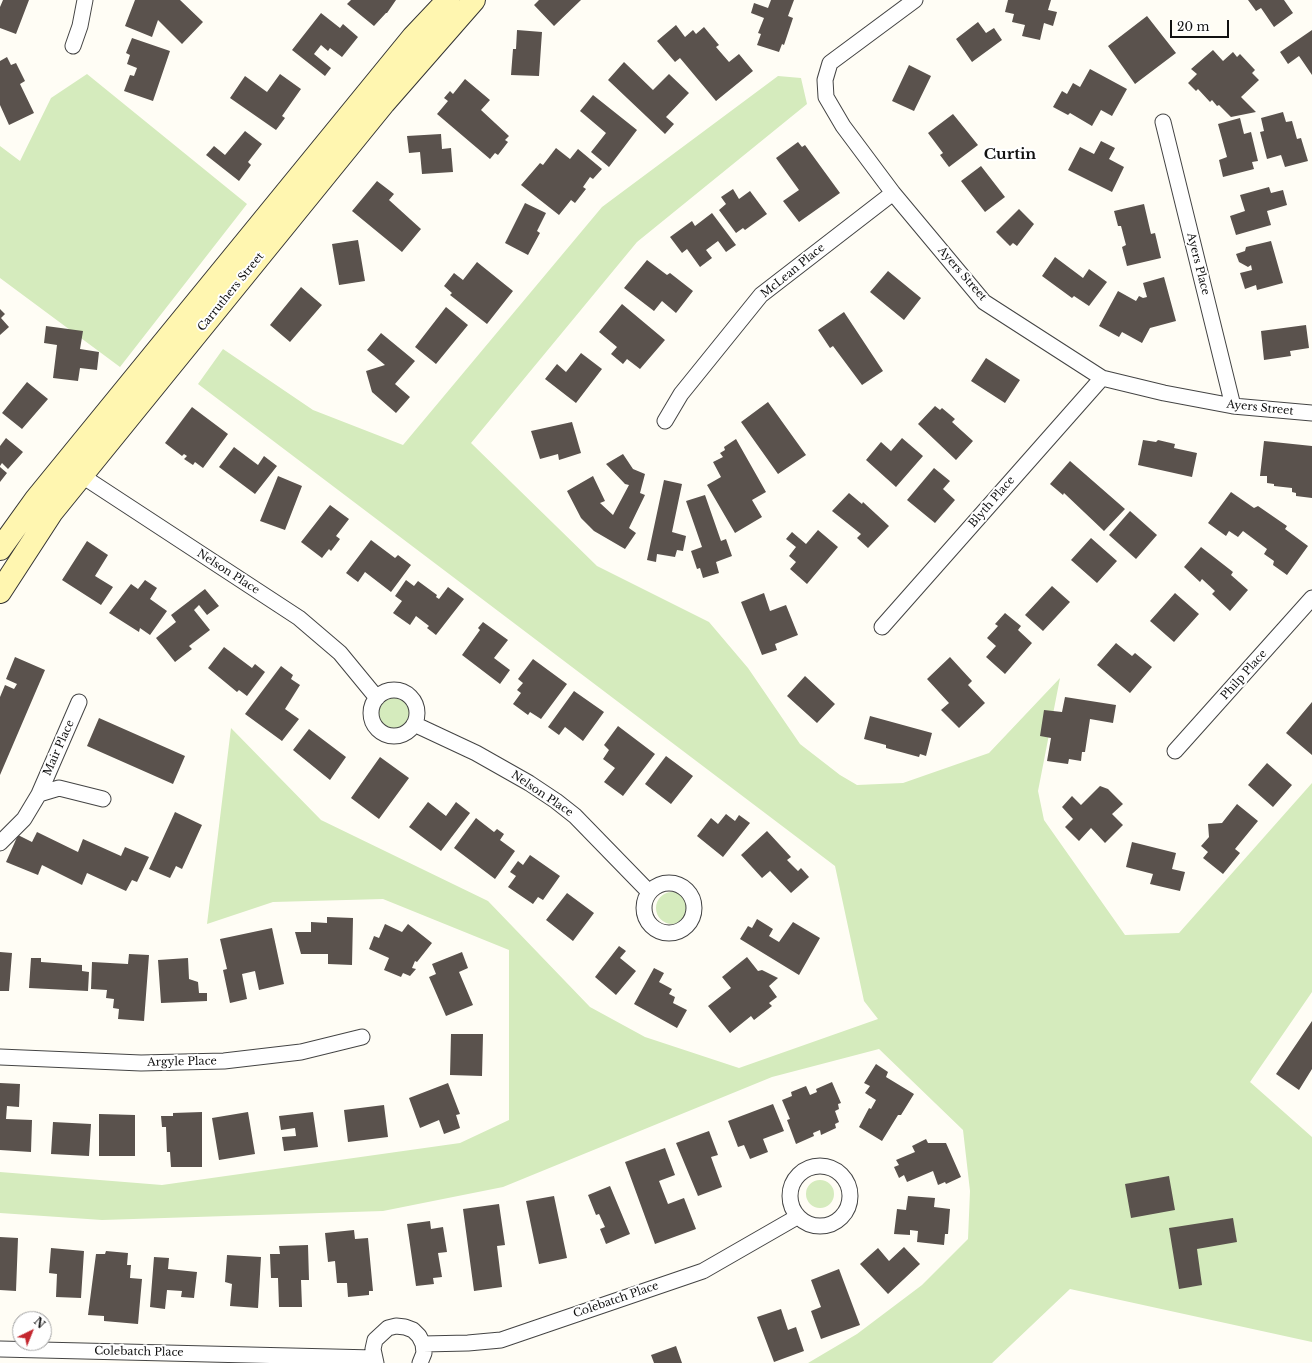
<!DOCTYPE html>
<html>
<head>
<meta charset="utf-8">
<style>
	body { margin:0 }
	#map { position:relative; width:1312px; height:1363px; overflow:hidden; background:#fffdf5; font-family:"Libre Baskerville",serif }
	canvas { display:block }
	.north { position:absolute; left:12px; top:1311px; width:40px; height:40px; box-sizing:border-box; background:#fff; border:1px solid #a0a0a0; border-radius:50%; rotate:43deg; font-size:11px; font-weight:700; line-height:16px; text-align:center; color:#111 }
	.north::after { content:''; display:block; margin:auto; width:14px; height:18px; background:#c4262e; clip-path:polygon(50% 0,100% 100%,50% 72%,0 100%) }
	.scale { position:absolute; left:1170px; top:20px; width:59px; height:18px; box-sizing:border-box; border:2px solid #111; border-top:0; padding-left:5px; font-size:12px; line-height:14px; white-space:nowrap; color:#111; -webkit-text-stroke:3px #fff; paint-order:stroke }
</style>
</head>
<body>
<div id="map">
<canvas width="1312" height="1363"></canvas>
<div class="north">N</div>
<div class="scale">20 m</div>
</div>
<script>
const c = document.querySelector('canvas').getContext('2d');
c.lineJoin = 'round';
function paint(path, color) {
  c.fillStyle = color;
  c.fill(path, 'evenodd');
}
function toPath(rows) {
  const path = new Path2D();
  for (const r of rows) {
    if (r.length === 3) {
      path.moveTo(r[0] + r[2], r[1]);
      path.arc(r[0], r[1], r[2], 0, 2 * Math.PI);
      continue;
    }
    path.moveTo(r[0], r[1]);
    for (let i = 2; i < r.length; i += 2) path.lineTo(r[i], r[i + 1]);
  }
  return path;
}
function trace(path, color, width, dash) {
  c.strokeStyle = color;
  c.lineWidth = width;
  c.lineCap = dash ? 'butt' : 'round';
  c.setLineDash(dash || []);
  c.stroke(path);
}
function write(font, color, halo, rows, align = 'center') {
  c.font = font + ' "Libre Baskerville",serif';
  c.lineWidth = 4;
  c.setLineDash([]);
  c.textBaseline = 'middle';
  c.strokeStyle = halo;
  c.fillStyle = color;
  for (const [text, x, y, turn = 0] of rows) {
    c.save();
    c.translate(x, y);
    c.rotate((+turn || 0) * Math.PI / 180);
    c.textAlign = isNaN(turn) ? turn : align;
    if (halo) c.strokeText(text, 0, 0);
    c.fillText(text, 0, 0);
    c.restore();
  }
}
paint(toPath([
	[87,74,247,204,120,367,0,278,0,146,20,161,51,98],
	[778,76,801,78,807,104,637,242,471,443,597,566,709,622,748,668,800,744,840,775,857,785,903,783,989,753,1060,678,1038,791,1044,820,1125,935,1179,933,1312,783,1312,992,1250,1082,1312,1137,1312,1342,1070,1289,992,1363,808,1363,857,1334,922,1285,968,1239,970,1191,963,1130,879,1049,772,1077,503,1187,383,1211,102,1220,0,1213,0,1172,162,1185,460,1143,509,1120,509,950,383,899,273,902,207,924,231,728,321,820,488,901,590,1007,645,1037,739,1068,878,1019,864,1001,835,866,198,384,223,349,313,410,403,445,602,207],
	[393,713,17],
	[672,908,16],
	[820,1194,14]
]), '#d5ebbd');
paint(toPath([
	[3,0,29,0,16,34,0,28,0,7],
	[135,0,180,0,203,22,182,44,158,20,152,37,125,26],
	[351,0,396,0,387,13,386,13,374,26,347,4],
	[539,0,581,0,554,26,534,5],
	[771,0,794,0,788,16,793,18,784,45,782,44,779,52,757,45,761,34,758,33,764,18,751,13,754,3,768,8],
	[1008,0,1051,0,1048,10,1057,12,1053,26,1044,23,1040,40,1022,36,1025,25,1012,22,1014,14,1005,12],
	[1248,0,1284,0,1293,13,1274,27,1261,8,1256,11],
	[321,13,340,28,343,24,358,37,342,57,330,48,328,51,321,45,314,54,331,68,325,76,292,50],
	[1147,16,1176,53,1135,84,1108,46],
	[978,22,986,33,994,28,1002,40,972,62,956,39],
	[676,25,685,37,693,30,696,34,704,27,719,45,716,47,729,62,739,54,753,71,716,101,680,58,675,62,657,41],
	[517,30,542,32,539,76,511,75,513,49,516,49],
	[1312,30,1312,75,1299,56,1288,64,1280,52],
	[132,38,170,51,153,101,124,91,130,75,134,76,137,68,127,64,130,55,126,53],
	[1213,50,1223,61,1233,52,1237,57,1240,54,1255,70,1252,73,1259,80,1241,97,1256,112,1231,117,1219,105,1217,106,1212,100,1210,102,1198,89,1196,91,1188,83,1197,74,1191,69],
	[7,57,11,65,16,63,25,81,20,84,34,113,9,125,0,105,0,61],
	[624,62,653,90,669,74,689,93,666,117,674,124,665,134,608,80],
	[909,65,931,76,914,111,892,101],
	[1090,69,1127,89,1112,116,1101,110,1092,126,1070,113,1068,115,1053,107,1062,91,1067,94,1073,83,1080,87],
	[280,74,301,89,282,116,285,118,276,130,230,98,245,76,267,92],
	[465,79,490,100,481,110,509,136,505,140,508,142,498,155,495,153,490,159,437,114,448,101,444,98,450,91,453,94],
	[593,95,637,130,609,167,591,152,606,133,580,111],
	[1283,112,1286,122,1292,121,1297,139,1301,138,1308,161,1285,167,1281,155,1267,159,1260,132,1264,131,1261,118],
	[953,114,978,145,949,167,940,155,943,153,928,133],
	[1240,118,1244,134,1251,132,1258,161,1252,162,1254,169,1223,177,1219,160,1227,157,1218,124],
	[245,131,262,144,248,162,251,165,239,181,206,155,214,146,225,155],
	[441,134,442,149,451,148,453,172,422,174,420,152,409,153,407,136],
	[1101,141,1115,148,1109,159,1124,167,1112,192,1068,170,1080,147,1094,154],
	[798,142,802,147,805,145,840,193,799,222,783,201,799,190,776,158],
	[556,148,570,159,578,149,602,169,593,179,590,177,583,187,586,189,575,203,571,200,559,215,521,185,540,163,543,165],
	[981,166,1005,197,985,212,961,181],
	[377,181,394,194,389,200,421,229,402,252,352,211],
	[1269,187,1271,193,1283,190,1287,205,1267,211,1271,225,1236,235,1230,216,1245,211,1240,195],
	[733,189,739,199,750,191,767,214,745,230,743,228,736,233,719,210,726,204,721,197],
	[525,203,546,213,537,231,540,233,528,255,505,243],
	[1144,204,1151,234,1155,233,1161,258,1127,266,1122,247,1126,245,1121,226,1118,226,1114,211],
	[1019,209,1034,224,1017,246,1013,243,1010,246,996,232],
	[712,213,736,245,726,252,718,241,706,250,712,258,700,267,687,249,682,253,670,237,692,221,695,226],
	[358,240,365,281,339,285,332,244],
	[1271,241,1283,283,1257,290,1256,285,1245,289,1240,273,1252,270,1251,265,1248,267,1239,262,1236,254,1245,251,1246,247],
	[1055,257,1083,278,1089,269,1107,282,1089,306,1074,296,1072,298,1042,276],
	[647,260,667,275,670,273,693,291,676,313,662,301,654,311,624,288],
	[477,262,513,291,487,324,450,295,452,293,444,286,454,273,463,280],
	[888,271,921,298,904,320,870,292],
	[1164,277,1176,321,1150,328,1142,343,1122,332,1119,337,1099,326,1118,291,1136,301,1139,296,1143,298,1147,297,1143,283],
	[301,287,322,305,290,342,270,325],
	[622,304,665,340,640,369,627,359,623,364,611,354,617,347,599,332],
	[446,307,468,325,436,364,415,347],
	[0,309,5,314,1,318,9,327,0,335],
	[844,312,883,371,862,385,833,346,830,348,818,330],
	[1306,325,1309,348,1290,351,1291,356,1264,360,1261,331],
	[46,326,83,331,80,349,99,352,97,370,80,368,78,381,53,378,57,345,44,343],
	[381,333,415,361,395,384,410,397,396,413,372,392,366,371,385,365,367,350],
	[581,353,602,369,576,403,545,379,557,364,566,372],
	[986,358,1020,380,1005,403,971,381],
	[27,382,48,399,22,429,2,413],
	[768,402,806,455,778,474,741,422],
	[935,406,940,410,942,408,955,419,952,422,973,441,956,460,918,424],
	[192,407,228,434,203,468,195,462,193,465,184,459,187,456,184,454,182,456,165,443],
	[572,422,581,453,559,460,558,454,540,459,531,431],
	[6,438,23,452,8,469,2,463,0,466,0,446],
	[902,438,923,456,896,487,866,460,881,442,891,451],
	[736,439,766,492,752,500,762,517,735,533,707,485,721,477,713,462,723,457,720,453,725,450,724,447],
	[1143,440,1156,442,1158,440,1175,444,1174,448,1197,453,1192,477,1138,465],
	[1264,441,1312,446,1312,498,1296,496,1296,493,1292,492,1292,488,1274,486,1274,484,1267,483,1267,476,1260,476],
	[234,447,258,465,264,456,277,466,255,494,219,467],
	[623,454,633,469,645,474,640,493,645,495,629,528,636,533,625,549,594,531,581,518,567,491,593,476,605,501,600,503,613,515,629,485,625,484,606,464],
	[1070,461,1125,509,1104,531,1064,493,1063,495,1050,484],
	[0,467,7,473,0,482],
	[934,468,950,481,943,489,955,500,935,523,907,500],
	[278,476,302,486,285,530,260,521],
	[664,480,682,484,672,532,686,536,683,551,677,550,675,557,657,554,656,562,647,560],
	[1231,492,1254,508,1258,506,1287,526,1285,529,1308,546,1287,575,1273,565,1274,561,1264,554,1267,549,1243,531,1238,537,1229,531,1226,536,1208,523],
	[849,493,862,504,863,502,889,526,868,548,857,538,861,534,832,511],
	[705,495,721,541,726,539,732,556,716,562,719,573,703,578,700,568,697,569,691,551,702,547,686,501],
	[330,505,349,519,336,536,340,539,331,551,329,549,322,558,301,542],
	[1130,511,1157,535,1136,559,1109,535],
	[818,530,838,547,807,584,790,569,796,562,789,556,796,547,786,539,792,532,806,544],
	[1091,538,1117,561,1097,583,1071,560],
	[371,540,395,558,398,555,411,565,391,592,365,572,358,582,346,573],
	[87,541,108,555,95,576,113,587,101,605,62,580],
	[1201,547,1233,572,1231,575,1248,590,1230,611,1212,594,1215,591,1202,579,1200,582,1184,567],
	[145,580,157,588,150,599,167,611,150,635,140,628,139,632,109,613,131,584,138,589],
	[406,580,414,586,418,581,437,595,436,597,439,599,448,587,464,599,436,635,427,628,429,626,416,616,410,625,393,613,402,601,395,596],
	[1052,586,1070,602,1043,631,1025,615],
	[205,589,219,606,207,615,199,605,194,610,210,630,189,646,192,649,175,662,156,638,176,622,171,615],
	[764,593,770,611,786,605,798,635,775,644,777,650,762,655,741,602],
	[1175,593,1199,614,1174,642,1150,621],
	[1005,613,1021,626,1018,630,1032,643,1005,674,986,657,996,646,987,638,998,626,995,624],
	[483,622,508,640,494,658,510,670,500,684,462,655,480,630,478,628],
	[1116,643,1132,656,1135,653,1152,667,1130,693,1097,665],
	[224,647,252,668,255,664,265,672,247,696,239,690,237,692,208,668],
	[15,657,45,670,0,775,0,697,5,685,14,689,17,684,6,679],
	[950,657,972,681,968,685,985,703,959,728,941,710,949,703,927,679],
	[533,659,567,684,541,719,530,712,528,715,513,704,521,693,517,690,523,683,518,679],
	[281,666,293,675,291,679,300,685,285,709,299,719,282,741,245,714],
	[805,676,835,704,817,723,787,696],
	[574,691,604,712,583,741,565,727,559,735,548,727],
	[1065,697,1116,705,1113,723,1090,719,1085,752,1082,752,1081,761,1069,759,1068,764,1047,761,1051,738,1040,736,1044,710,1062,712],
	[1312,702,1312,755,1286,733],
	[870,716,932,733,926,756,920,754,919,757,886,748,886,745,864,739],
	[99,718,185,756,173,784,87,746],
	[618,726,655,754,623,796,604,782,615,768,603,759,609,750,604,745],
	[309,729,346,757,330,780,293,750],
	[666,756,693,776,671,804,645,784],
	[380,757,409,778,379,819,351,798],
	[1267,763,1292,785,1273,807,1248,785],
	[1100,786,1108,789,1123,804,1112,814,1123,825,1105,843,1091,828,1079,841,1065,827,1073,819,1062,807,1072,796,1081,805],
	[428,802,446,816,456,802,470,813,441,851,409,827],
	[1237,804,1258,821,1235,849,1240,853,1223,874,1203,858,1208,852,1201,846,1209,837,1208,824,1222,823],
	[175,812,202,825,182,869,176,866,170,878,149,869],
	[726,814,735,821,739,815,750,823,723,857,697,836,711,818,718,824],
	[476,818,494,832,497,829,504,834,500,840,515,851,495,879,454,848],
	[767,831,791,857,787,860,798,871,801,868,809,877,791,893,770,871,762,878,741,855],
	[37,832,78,852,83,839,121,856,125,847,149,857,137,882,132,880,126,891,87,873,82,885,42,865,38,875,6,862,18,835,32,842],
	[1132,842,1176,853,1172,869,1185,872,1180,891,1150,884,1153,874,1126,867],
	[530,855,560,876,543,900,538,897,533,904,508,887,516,876,510,872,518,861,523,865],
	[567,893,594,913,573,941,546,920],
	[327,917,353,918,352,965,328,964,328,954,301,954,295,932,311,932,311,922,327,923],
	[757,919,773,929,769,936,779,942,793,922,820,938,799,975,740,939,748,926,752,928],
	[385,924,402,932,408,924,432,943,417,962,415,961,412,968,416,969,410,976,403,973,401,977,384,970,389,958,369,949,374,936,379,938],
	[272,928,284,984,259,990,255,971,242,974,247,999,230,1003,223,970,227,969,220,939],
	[619,946,626,951,620,958,636,971,616,995,595,977],
	[0,952,12,953,9,991,0,991],
	[462,952,468,968,459,972,473,1005,446,1016,429,977,436,974,432,964],
	[129,954,149,955,144,1021,118,1019,119,1009,113,1008,114,999,106,998,107,990,91,989,92,962,128,964],
	[747,957,758,971,762,970,778,978,769,986,777,997,769,1003,772,1006,754,1020,751,1016,730,1033,708,1006,731,988,722,977],
	[31,958,41,958,41,962,82,965,82,971,89,972,88,991,29,988],
	[188,958,189,979,198,982,199,993,207,993,207,1001,161,1003,158,960],
	[654,968,664,973,659,982,672,989,669,994,675,997,673,1003,687,1010,677,1028,634,1004],
	[1312,1021,1312,1069,1299,1090,1276,1074],
	[451,1034,483,1034,482,1076,450,1075],
	[876,1064,888,1072,886,1077,914,1094,901,1115,898,1115,882,1141,859,1127,869,1108,871,1109,876,1100,865,1093,870,1086,864,1083],
	[832,1082,841,1103,838,1104,839,1109,835,1111,839,1122,835,1124,836,1128,821,1135,820,1130,813,1133,814,1136,796,1144,787,1120,790,1119,782,1100,792,1096,791,1092,806,1086,810,1095,817,1092,816,1089],
	[0,1083,20,1084,19,1107,7,1106,6,1119,32,1120,31,1152,0,1150],
	[448,1083,460,1114,456,1115,460,1128,444,1134,439,1120,420,1128,409,1098],
	[773,1104,784,1131,763,1139,768,1152,750,1159,744,1145,738,1147,728,1121],
	[384,1105,388,1137,348,1142,344,1110],
	[202,1112,202,1167,171,1167,170,1152,167,1152,166,1127,162,1127,161,1116,173,1116,173,1113],
	[248,1112,255,1154,219,1160,212,1118],
	[313,1112,318,1147,284,1151,282,1137,296,1136,295,1128,281,1130,279,1116],
	[99,1114,135,1115,135,1156,99,1156],
	[53,1122,91,1124,89,1156,51,1154],
	[709,1131,718,1155,711,1157,722,1187,698,1196,676,1143],
	[926,1139,928,1143,946,1143,961,1177,946,1184,945,1182,938,1185,933,1171,907,1182,904,1175,899,1178,894,1167,899,1165,896,1160,915,1152,912,1146],
	[665,1148,675,1175,659,1181,668,1204,684,1198,696,1229,655,1244,625,1162],
	[1169,1176,1175,1210,1131,1218,1125,1184],
	[610,1186,630,1234,606,1244,600,1229,605,1227,599,1214,596,1215,588,1195],
	[554,1196,567,1258,539,1264,526,1201],
	[908,1196,935,1198,934,1207,950,1209,948,1234,945,1234,944,1245,917,1242,918,1231,910,1230,910,1235,894,1234,897,1209,906,1210],
	[499,1204,505,1245,497,1246,502,1287,474,1291,463,1209],
	[1233,1218,1237,1242,1197,1249,1202,1285,1179,1289,1169,1228],
	[430,1221,431,1229,443,1227,447,1252,438,1253,442,1277,433,1278,434,1284,416,1286,407,1224],
	[354,1230,355,1239,368,1238,373,1291,369,1291,369,1295,348,1297,347,1283,337,1283,335,1261,328,1262,325,1233],
	[0,1237,18,1238,16,1291,0,1290],
	[308,1245,309,1280,301,1280,302,1307,279,1307,278,1278,271,1278,270,1254,280,1254,279,1246],
	[904,1247,920,1264,888,1294,860,1264,878,1248,889,1261],
	[51,1248,84,1251,81,1298,56,1297,57,1274,49,1273],
	[106,1251,128,1253,127,1265,131,1265,130,1278,142,1279,138,1324,104,1321,104,1316,88,1315,96,1254,105,1254],
	[227,1255,261,1257,258,1308,230,1306,232,1284,225,1282],
	[154,1257,169,1258,168,1269,197,1272,194,1298,181,1297,182,1291,167,1290,165,1309,150,1307],
	[839,1269,860,1325,821,1339,811,1311,821,1307,811,1280],
	[781,1309,788,1330,796,1327,804,1351,774,1362,757,1317],
	[676,1346,682,1363,654,1363,651,1355]
]), '#5a524d');
const minor = toPath([
	[915,0,830,63,825,80,826,97,843,126,893,193,984,302,1102,378,1164,393,1233,406,1312,413],
	[73,46,80,26,85,0],
	[1163,122,1233,406],
	[665,421,681,394,761,295,893,193],
	[73,470,299,618,340,653,377,698],
	[882,627,1102,378],
	[394,713,23],
	[414,724,476,753,529,783,556,801,575,816,649,892],
	[1175,751,1312,598],
	[39,794,79,702],
	[0,843,24,819,39,794,59,788,103,799],
	[669,908,25],
	[0,1057,141,1063,224,1061,301,1052,362,1037],
	[820,1196,30],
	[423,1344,468,1343,501,1340,703,1271,797,1217],
	[0,1349,374,1358],
	[376,1363,373,1349,375,1340,388,1328,396,1326,405,1327,413,1330,419,1336,423,1344,424,1353,420,1363]
]);
const secondary = toPath([
	[0,549,36,499,413,37,448,0],
	[0,592,52,512,384,103,474,0]
]);
trace(minor, '#444', 17);
trace(secondary, '#333', 24);
trace(minor, '#fff', 15);
trace(secondary, '#fff6b0', 22);
write('11px', '#111', '#fff', [
	["Ayers Place",1198,264,76],
	["McLean Place",793,271,-39],
	["Ayers Street",962,274,49],
	["Carruthers Street",231,292,-51],
	["Ayers Street",1260,408,6],
	["Blyth Place",992,502,-49],
	["Nelson Place",228,572,33],
	["Philp Place",1244,675,-48],
	["Mair Place",59,748,-66],
	["Nelson Place",542,794,34],
	["Argyle Place",182,1062,-1],
	["Colebatch Place",616,1300,-19],
	["Colebatch Place",139,1352,1]
]);
write('bold 15px', '#111', '#fff', [
	["Curtin",1010,155]
]);
</script>
</body>
</html>
